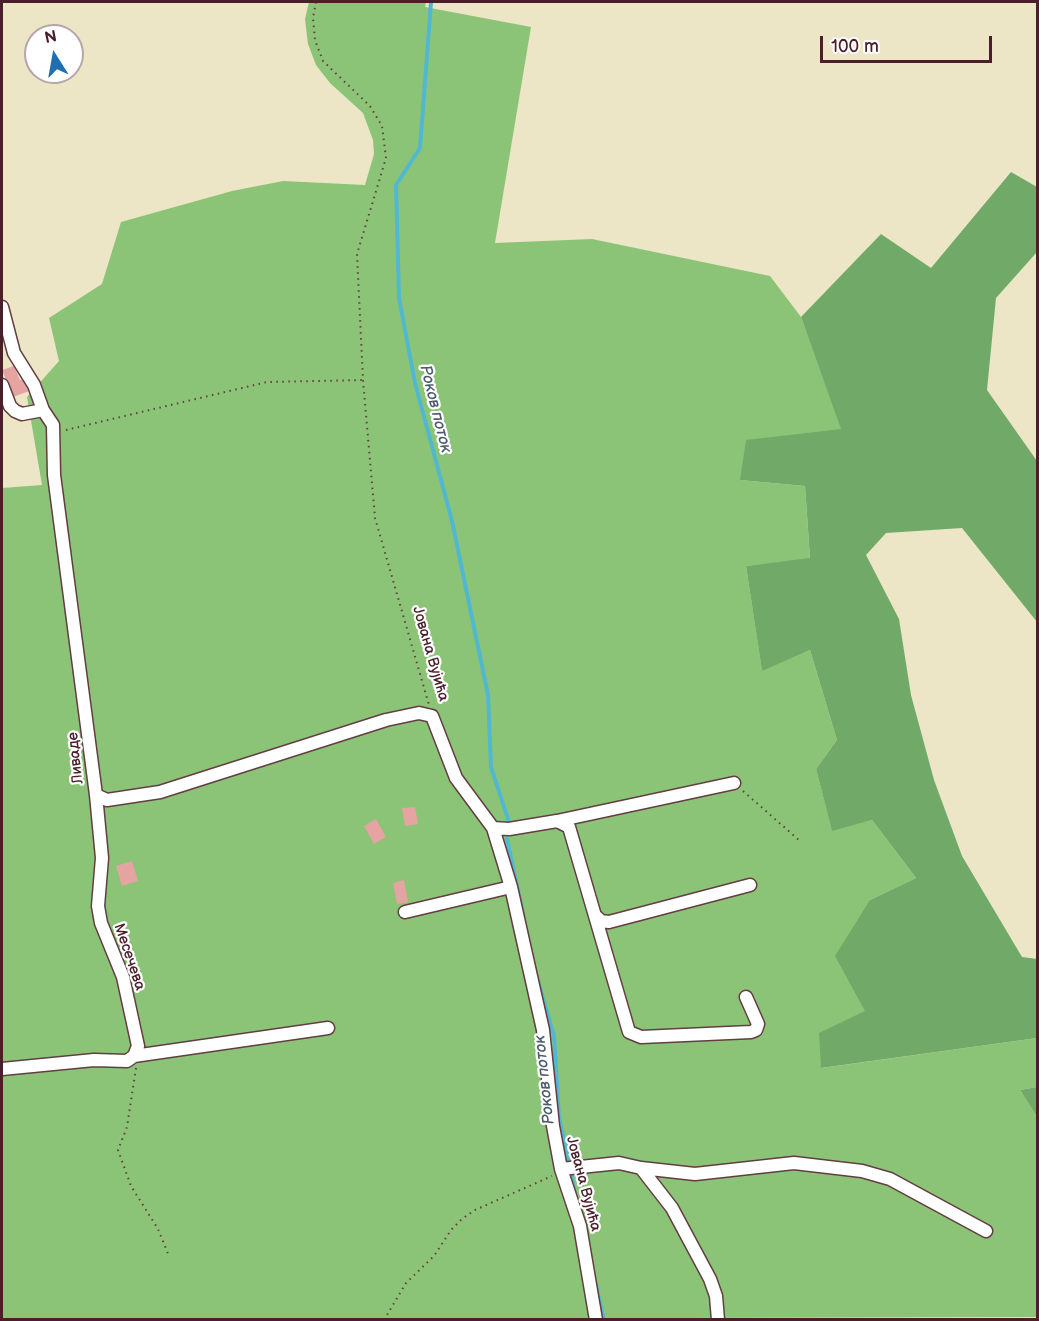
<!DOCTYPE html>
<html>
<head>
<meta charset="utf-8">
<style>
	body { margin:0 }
	#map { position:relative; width:1039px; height:1321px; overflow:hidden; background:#ece5c6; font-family:"Balsamiq Sans",sans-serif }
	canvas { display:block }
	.frame { position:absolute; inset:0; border:3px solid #4a1f2b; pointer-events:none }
	.north { position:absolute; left:24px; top:24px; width:60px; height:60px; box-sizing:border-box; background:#fff; border:2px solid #b7a5aa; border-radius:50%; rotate:349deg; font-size:16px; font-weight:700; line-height:24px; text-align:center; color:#4a1f2b }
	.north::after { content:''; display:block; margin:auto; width:21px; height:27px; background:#1f6fb2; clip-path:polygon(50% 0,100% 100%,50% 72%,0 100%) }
	.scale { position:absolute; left:820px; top:36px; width:172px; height:27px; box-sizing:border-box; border:3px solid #4a1f2b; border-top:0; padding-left:8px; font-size:18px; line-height:21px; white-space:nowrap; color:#4a1f2b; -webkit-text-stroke:4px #fff; paint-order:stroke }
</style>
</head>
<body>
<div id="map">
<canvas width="1039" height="1321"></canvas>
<div class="frame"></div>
<div class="north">N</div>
<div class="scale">100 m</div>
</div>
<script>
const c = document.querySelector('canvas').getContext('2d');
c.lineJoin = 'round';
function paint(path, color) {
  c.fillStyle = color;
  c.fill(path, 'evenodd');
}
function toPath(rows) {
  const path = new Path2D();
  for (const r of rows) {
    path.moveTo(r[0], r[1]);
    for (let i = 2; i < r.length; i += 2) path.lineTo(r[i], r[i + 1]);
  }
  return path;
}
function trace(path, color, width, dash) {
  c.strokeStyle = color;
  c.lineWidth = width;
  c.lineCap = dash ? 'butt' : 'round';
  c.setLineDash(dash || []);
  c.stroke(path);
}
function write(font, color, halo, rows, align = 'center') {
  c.font = font + ' "Balsamiq Sans",sans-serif';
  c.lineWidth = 4.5;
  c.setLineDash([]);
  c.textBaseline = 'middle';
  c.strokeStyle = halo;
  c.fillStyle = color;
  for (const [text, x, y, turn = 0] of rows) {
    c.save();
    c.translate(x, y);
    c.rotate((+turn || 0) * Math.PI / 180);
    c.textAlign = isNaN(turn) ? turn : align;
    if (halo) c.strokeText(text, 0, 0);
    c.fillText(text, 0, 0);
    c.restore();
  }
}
paint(toPath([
	[309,2,426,2,425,7,531,27,495,243,592,239,770,276,801,317,842,429,740,480,805,486,810,559,746,566,762,670,810,650,837,740,816,769,832,830,872,820,916,878,870,900,865,1012,822,1068,1037,1038,1037,1087,1020,1090,1037,1117,1037,1317,2,1320,2,488,42,485,27,397,59,361,49,318,102,284,121,222,232,191,283,181,365,185,374,154,373,140,363,113,330,83,316,65,308,44,305,19]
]), '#8cc477');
paint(toPath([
	[1011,172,1037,187,1037,252,996,298,987,390,1037,461,1037,622,962,528,886,533,866,555,899,619,911,695,934,780,962,856,1022,957,1037,959,1037,1038,821,1068,819,1033,865,1011,835,956,870,900,916,878,872,820,832,831,816,769,837,740,810,650,762,671,746,566,810,558,805,486,740,480,746,440,841,429,801,317,881,234,931,268],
	[1037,1087,1038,1087,1037,1117,1020,1090]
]), '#71aa68');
trace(toPath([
	[431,2,420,148,396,185,399,298,415,383,452,521,488,695,491,767,509,822],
	[507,839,523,914],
	[536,974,554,1036,559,1117,575,1193],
	[596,1285,604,1320]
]), '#51b8cf', 4);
paint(toPath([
	[14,366,20,380,24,379,29,391,13,397,2,370],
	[415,807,418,824,405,826,402,808],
	[376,819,386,837,374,844,364,826],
	[132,861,138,881,122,886,116,866],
	[404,880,408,902,397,904,393,883]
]), '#e5a3a1');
const minor = toPath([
	[2,307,14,353,34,385,43,410,53,425,54,475,96,795,107,800,160,792,386,720,419,713,432,716,456,778,493,828,511,887,543,1030,553,1126,561,1169,580,1226,596,1320],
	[2,385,10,406,15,411,22,414,43,410],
	[557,821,734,783],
	[493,828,509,829,557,821,569,827,629,1032,641,1037,751,1032,756,1030,758,1024,746,997],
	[405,912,511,887],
	[597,917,601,921,609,922,750,885],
	[134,1056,328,1028],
	[2,1069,94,1060,127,1061,134,1056,138,1046,123,977,101,923,98,906,102,858,96,795],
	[641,1168,695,1174,794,1163,862,1171,890,1179,986,1231],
	[561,1169,619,1163,641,1168,672,1208,710,1279,716,1296,718,1320]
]);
trace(minor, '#623d42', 15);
trace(toPath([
	[316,2,313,18,315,40,323,61,370,106,382,126,386,158,357,254,363,380,375,518,429,705],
	[66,430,267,382,363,380],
	[743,791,800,841],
	[136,1068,127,1127,118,1150,131,1186,158,1229,169,1256],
	[384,1320,406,1283,434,1256,451,1230,462,1219,475,1210,552,1176]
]), '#623d42', 2, [1.5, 4.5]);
trace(minor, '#fff', 12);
write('15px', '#4a1f2b', '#fff', [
	["Јована Вујића",430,654,74],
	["Ливаде",76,758,-96],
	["Месечева",129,957,71],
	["Јована Вујића",583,1184,75]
]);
write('italic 16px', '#4d5c6d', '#fff', [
	["Роков поток",435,409,76],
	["Роков поток",545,1080,-96]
]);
</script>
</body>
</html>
